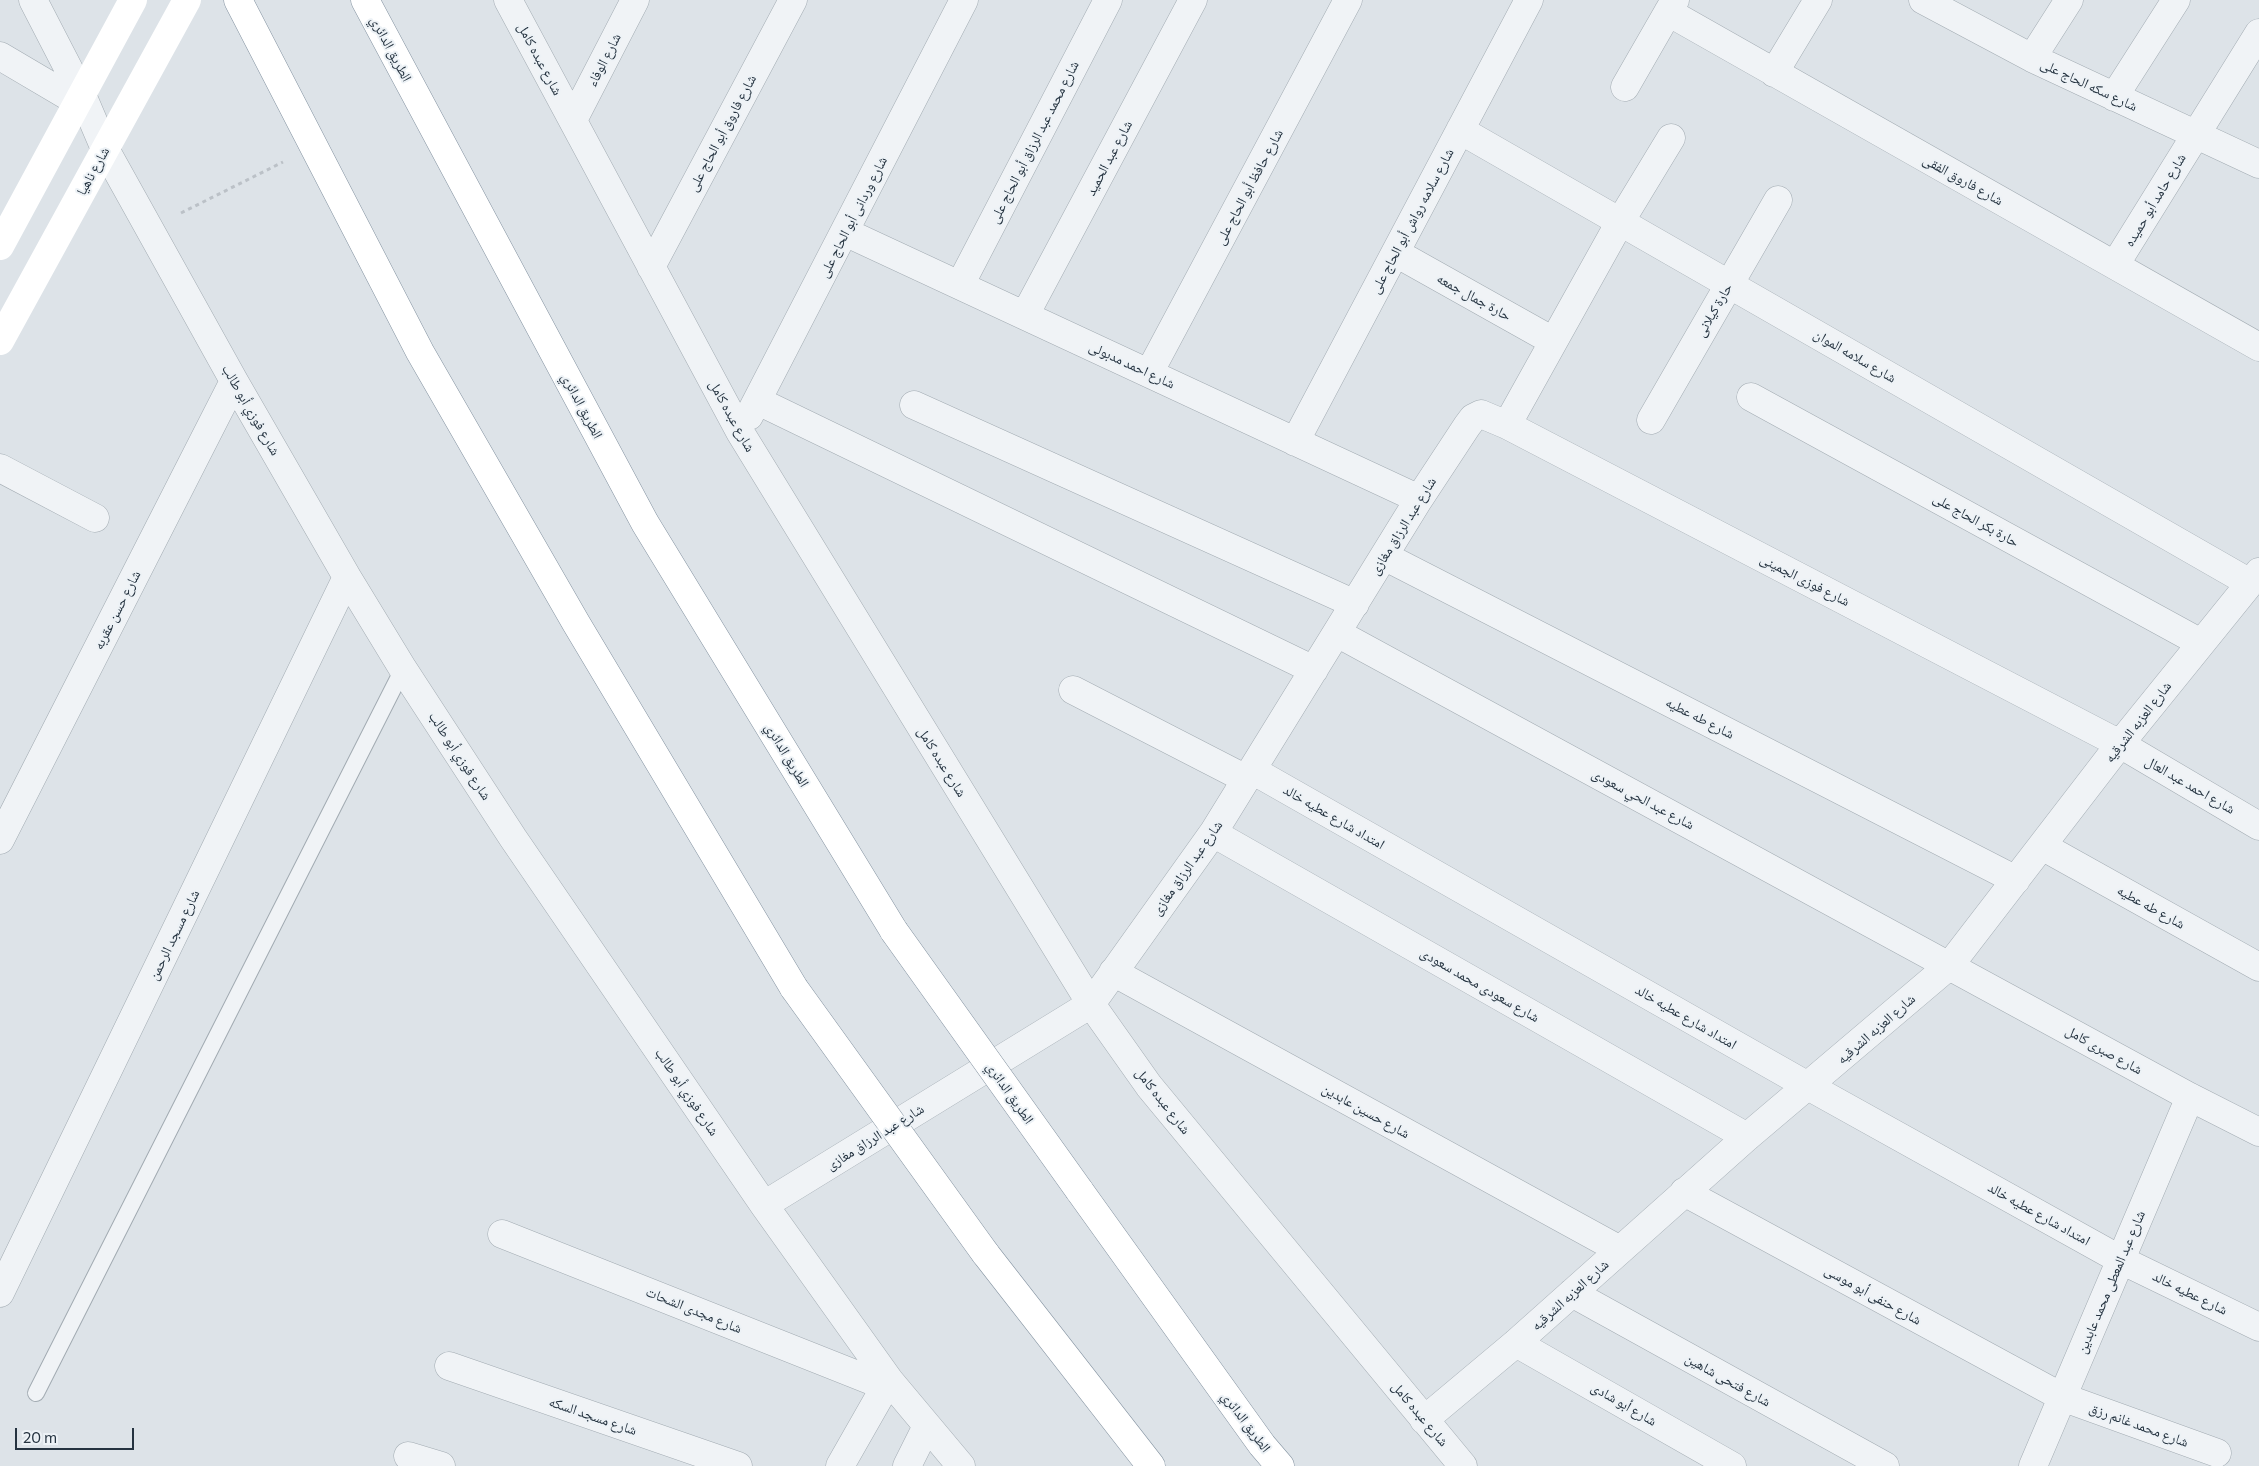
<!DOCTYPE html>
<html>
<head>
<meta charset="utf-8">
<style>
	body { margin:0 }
	#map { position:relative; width:2259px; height:1466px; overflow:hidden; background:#dde3e8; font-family:Commissioner,sans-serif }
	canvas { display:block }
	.scale { position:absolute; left:15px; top:1428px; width:119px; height:22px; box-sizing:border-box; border:2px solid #253340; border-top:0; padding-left:6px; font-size:15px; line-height:18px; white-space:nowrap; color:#253340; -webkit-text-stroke:4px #edf2f6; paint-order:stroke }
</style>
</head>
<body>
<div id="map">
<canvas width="2259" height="1466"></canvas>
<div class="scale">20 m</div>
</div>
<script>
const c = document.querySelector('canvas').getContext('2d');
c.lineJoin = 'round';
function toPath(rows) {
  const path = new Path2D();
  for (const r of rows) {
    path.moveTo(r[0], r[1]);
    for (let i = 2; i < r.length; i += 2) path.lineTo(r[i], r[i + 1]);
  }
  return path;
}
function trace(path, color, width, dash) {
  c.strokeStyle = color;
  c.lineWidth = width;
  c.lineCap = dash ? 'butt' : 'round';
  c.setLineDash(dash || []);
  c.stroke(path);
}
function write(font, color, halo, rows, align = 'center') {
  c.font = font + ' Commissioner,"Noto Naskh Arabic",sans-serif';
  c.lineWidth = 4;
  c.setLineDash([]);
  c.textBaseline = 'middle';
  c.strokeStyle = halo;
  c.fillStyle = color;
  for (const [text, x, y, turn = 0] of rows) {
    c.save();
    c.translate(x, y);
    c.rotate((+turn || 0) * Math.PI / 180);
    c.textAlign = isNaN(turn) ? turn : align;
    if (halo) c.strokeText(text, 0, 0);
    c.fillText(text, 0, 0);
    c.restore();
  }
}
const service = toPath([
	[36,1393,403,669]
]);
const minor = toPath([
	[33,0,82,95,105,149,234,381,347,577,403,669,513,838,764,1205,889,1380,961,1466],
	[508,0,740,432,1091,1004,1149,1086,1463,1466],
	[1923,0,2032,58,2259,164],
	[1668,12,2259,347],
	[0,56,78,102],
	[2032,58,2069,0],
	[1774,73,1818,0],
	[1625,87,1675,0],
	[2114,97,2176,0],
	[573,120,635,0],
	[1460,130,2250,583],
	[845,232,1419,499],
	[1396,253,1553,341],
	[2115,265,2259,33],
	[651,267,793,0],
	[960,285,1108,0],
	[1025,315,1193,0],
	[1149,373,1348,0],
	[1751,397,2201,643],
	[758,401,1314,670],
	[914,405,1355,604],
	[749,416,964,0],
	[1651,420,1778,200],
	[1507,425,1620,222,1671,138],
	[1295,442,1529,0],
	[0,468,95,518],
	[1384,556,2016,880],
	[1337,633,2190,1097,2259,1132],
	[1073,690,1246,779],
	[1252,770,1808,1086,2121,1260,2259,1327],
	[1213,833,1747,1137],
	[0,840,234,381],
	[2042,846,2259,967],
	[1113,972,1620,1250],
	[1684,1192,2062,1397,2217,1453],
	[764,1205,1091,1004,1213,833,1419,499,1467,426,1473,418,1481,414,1507,425,2120,744,2259,826],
	[502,1234,885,1386],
	[0,1293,347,577],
	[1572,1293,1885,1466],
	[1516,1343,1732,1466],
	[449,1366,738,1466],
	[1424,1420,1516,1343,1747,1137,1950,965,2120,744,2259,572],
	[408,1456,441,1466],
	[840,1466,889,1380],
	[907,1466,927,1426],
	[2033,1466,2190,1097]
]);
const motorway = toPath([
	[238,0,420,352,576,623,794,988],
	[365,0,645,523,894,931],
	[1079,1190,1262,1445,1280,1466],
	[985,1253,1151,1466]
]);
trace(service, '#a2abb2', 18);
trace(minor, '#a2abb2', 29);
trace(motorway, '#8392a0', 29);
trace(toPath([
	[181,213,283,162]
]), '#bbc1c7', 3, [4, 4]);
trace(service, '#f0f3f6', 16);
trace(minor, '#f0f3f6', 28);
trace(toPath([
	[0,246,133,0],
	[0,341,187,0]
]), '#fff', 28);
trace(motorway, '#fff', 28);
const motorwayBridge = toPath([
	[894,931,1079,1190],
	[794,988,985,1253]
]);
trace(motorwayBridge, '#8392a0', 29, []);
trace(motorwayBridge, '#fff', 28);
write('14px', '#253340', '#edf2f6', [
	["الطريق الدائري",391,49,62],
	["شارع عبده كامل",540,59,62],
	["شارع الوفاء",604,60,-63],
	["شارع سكه الحاج على",2089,85,25],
	["شارع فاروق أبو الحاج على",722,133,-62],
	["شارع محمد عبد الرزاق أبو الحاج على",1034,142,-63],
	["شارع عبد الحميد",1109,158,-62],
	["شارع ناهيا",93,171,-61],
	["شارع فاروق الفقى",1963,180,29],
	["شارع حافظ أبو الحاج على",1249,187,-62],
	["شارع حامد أبو حميده",2155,200,-59],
	["شارع وردانى أبو الحاج على",853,217,-63],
	["شارع سلامه رواش أبو الحاج على",1412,221,-62],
	["حارة جمال جمعه",1474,297,29],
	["حارة كيلانى",1714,310,-60],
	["شارع سلامه الموان",1855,356,30],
	["شارع احمد مدبولى",1132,365,25],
	["الطريق الدائري",582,406,62],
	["شارع فوزي أبو طالب",251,410,60],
	["شارع عبده كامل",732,416,61],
	["حارة بكر الحاج على",1976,520,29],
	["شارع عبد الرزاق مغازى",1403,526,-58],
	["شارع فوزى الجمينى",1805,580,27],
	["شارع حسن عقربه",117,610,-63],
	["شارع طه عطيه",1700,718,27],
	["شارع العزبه الشرقيه",2138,722,-52],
	["الطريق الدائري",787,755,59],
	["شارع فوزي أبو طالب",460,756,57],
	["شارع عبده كامل",942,762,58],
	["شارع احمد عبد العال",2190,785,30],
	["شارع عبد الحي سعودى",1643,799,28],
	["امتداد شارع عطيه خالد",1334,817,30],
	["شارع عبد الرزاق مغازى",1187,868,-55],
	["شارع طه عطيه",2151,907,29],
	["شارع مسجد الرحمن",174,935,-64],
	["شارع سعودى محمد سعودى",1480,985,30],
	["امتداد شارع عطيه خالد",1686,1017,30],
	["شارع العزبه الشرقيه",1876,1029,-41],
	["شارع صبرى كامل",2104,1050,29],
	["شارع فوزي أبو طالب",687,1092,56],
	["الطريق الدائري",1010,1093,55],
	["شارع عبده كامل",1163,1101,52],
	["شارع حسين عابدين",1366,1111,29],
	["شارع عبد الرزاق مغازى",875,1137,-32],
	["امتداد شارع عطيه خالد",2039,1214,29],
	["شارع عبد المعطى محمد عابدين",2111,1282,-67],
	["شارع عطيه خالد",2190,1293,26],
	["شارع العزبه الشرقيه",1570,1295,-42],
	["شارع حنفى أبو موسى",1873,1295,29],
	["شارع مجدى الشحات",694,1310,22],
	["شارع فتحى شاهين",1728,1380,29],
	["شارع أبو شادى",1624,1404,30],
	["شارع عبده كامل",1420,1414,50],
	["شارع مسجد السكه",593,1416,19],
	["الطريق الدائري",1246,1422,53],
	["شارع محمد غانم رزق",2139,1425,20]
]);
</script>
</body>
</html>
